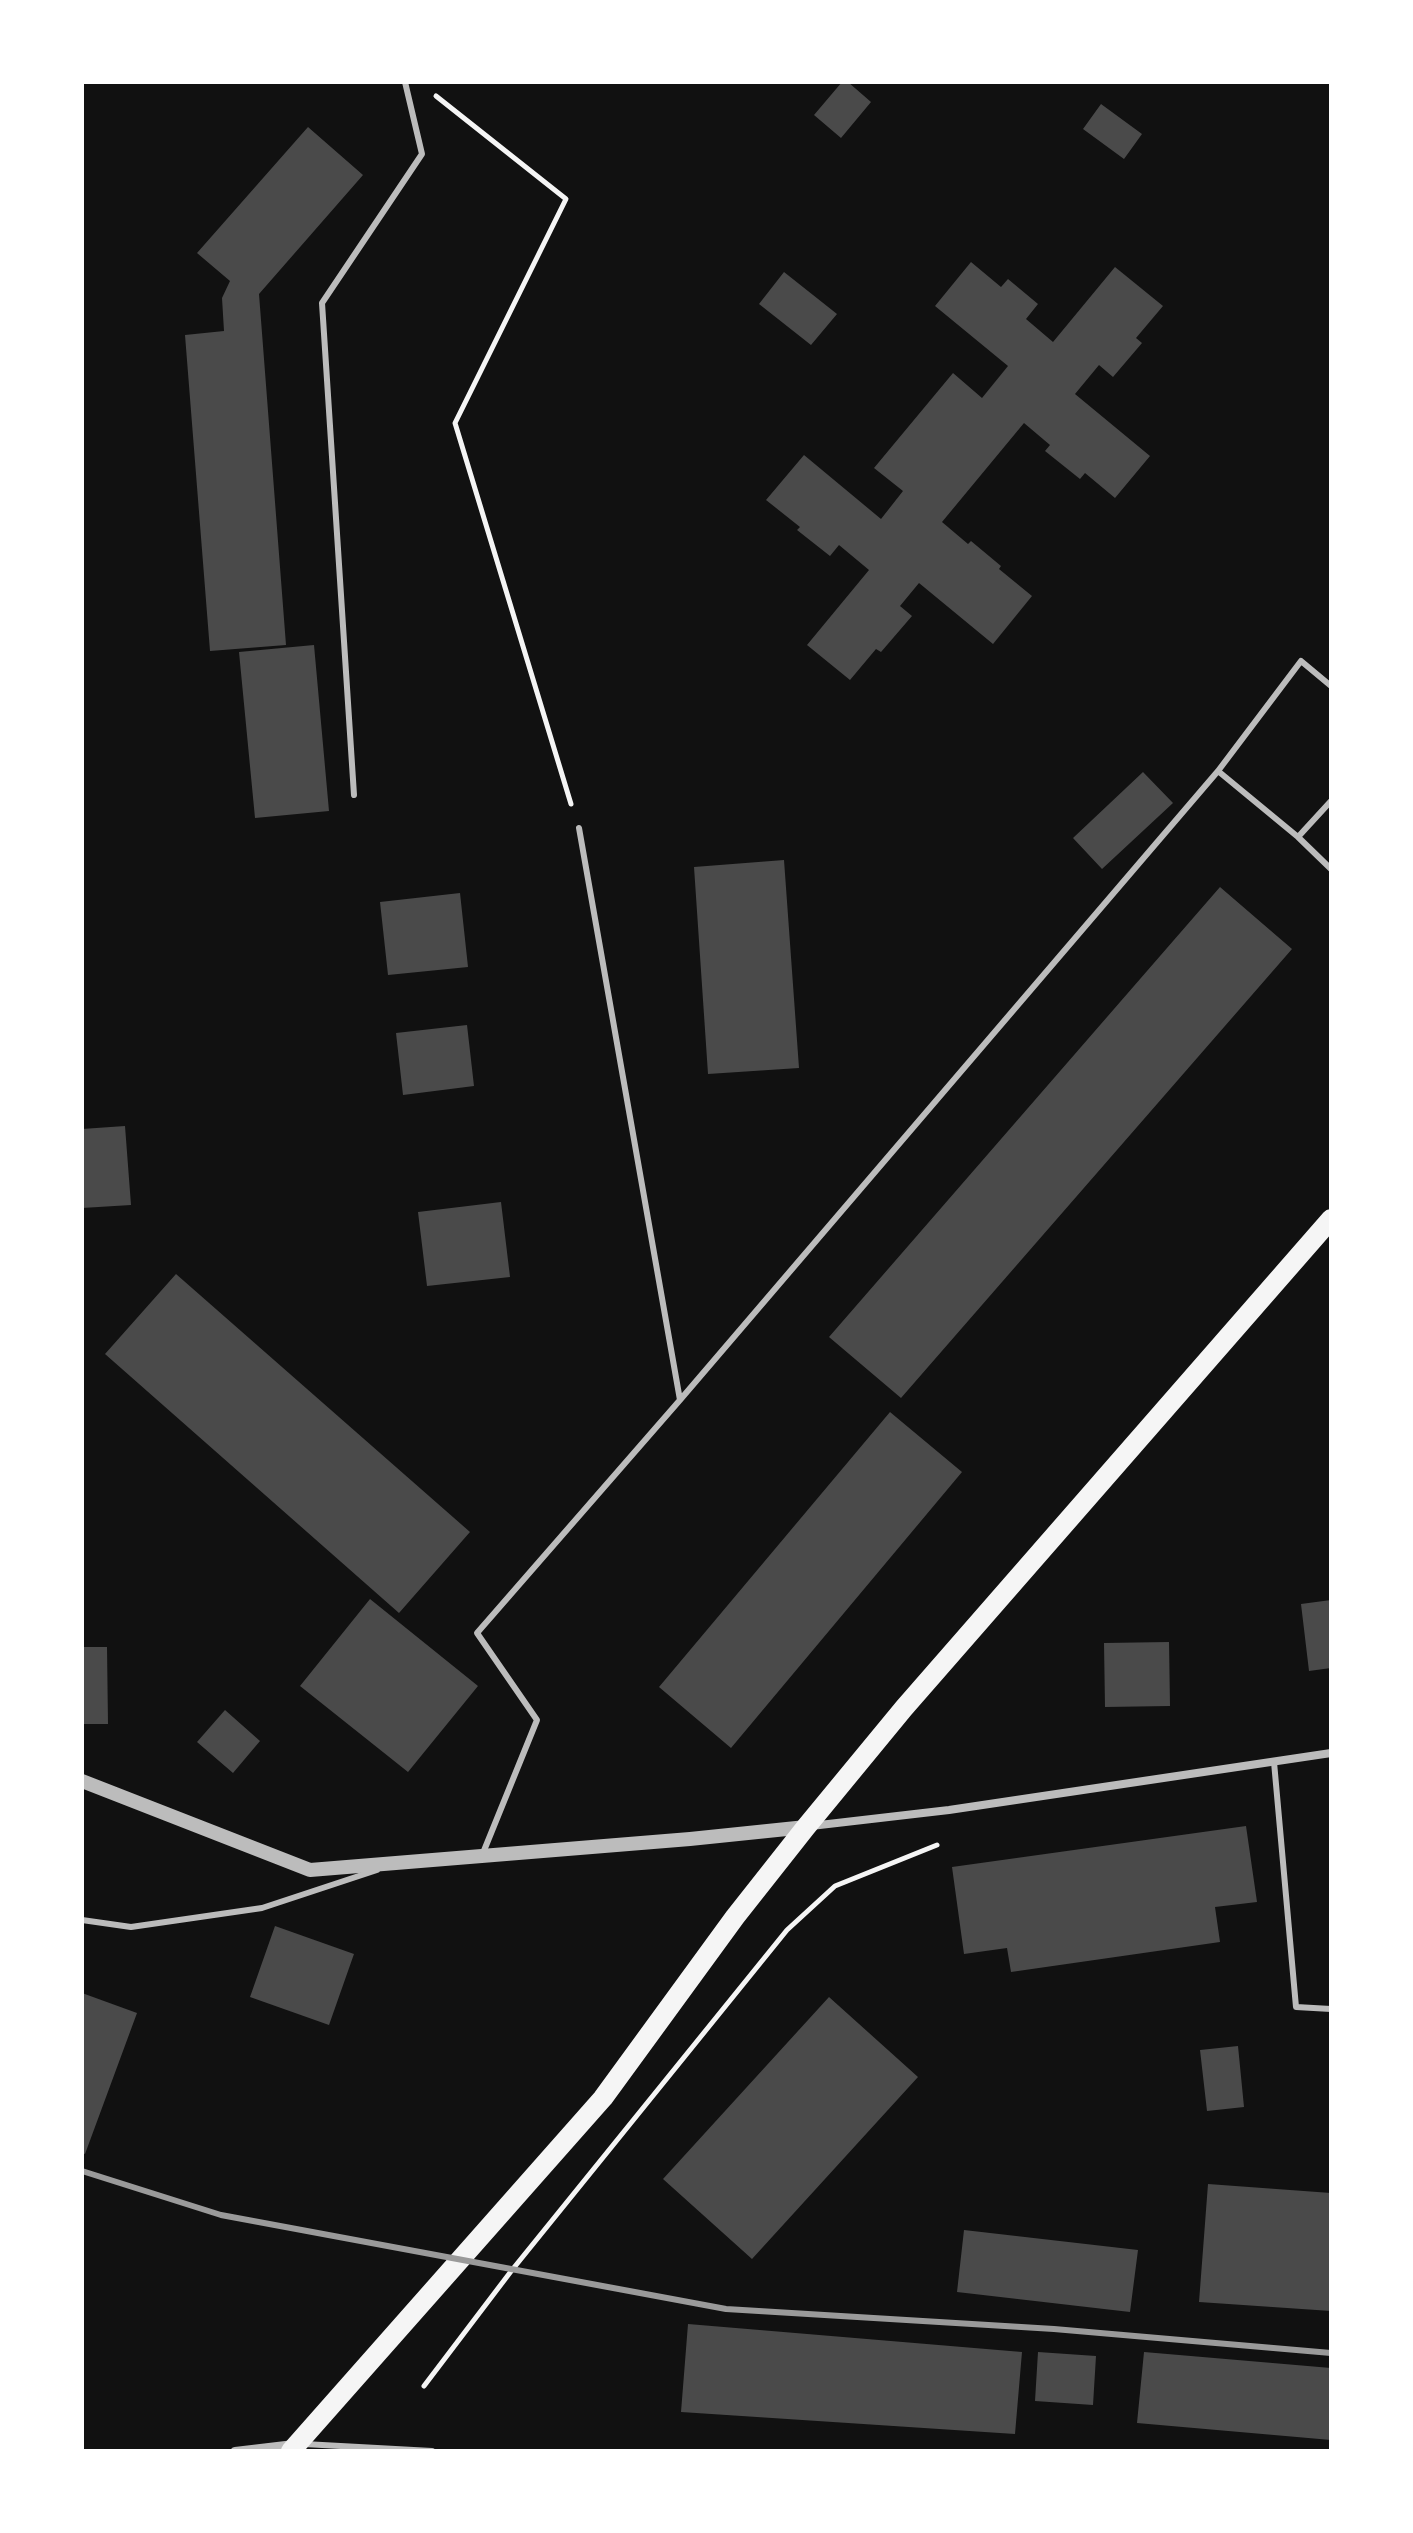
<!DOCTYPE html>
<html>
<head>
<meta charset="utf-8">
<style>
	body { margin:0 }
	#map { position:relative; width:1413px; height:2533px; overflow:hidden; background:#111; font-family:Georgia,serif }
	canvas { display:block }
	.frame { position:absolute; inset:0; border:84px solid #fff; pointer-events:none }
</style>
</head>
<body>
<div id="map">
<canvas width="1413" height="2533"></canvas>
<div class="frame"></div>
</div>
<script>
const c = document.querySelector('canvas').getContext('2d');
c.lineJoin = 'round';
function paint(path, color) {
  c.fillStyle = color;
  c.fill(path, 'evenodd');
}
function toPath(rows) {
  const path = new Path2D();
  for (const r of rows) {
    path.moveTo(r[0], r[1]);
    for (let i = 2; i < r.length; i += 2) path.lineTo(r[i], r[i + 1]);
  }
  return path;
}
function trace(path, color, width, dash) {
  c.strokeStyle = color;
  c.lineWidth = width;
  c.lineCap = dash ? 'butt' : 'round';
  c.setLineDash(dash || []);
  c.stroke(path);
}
paint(toPath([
	[842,82,848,82,871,102,841,138,814,115],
	[1101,104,1142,134,1124,159,1083,129],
	[308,127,363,175,259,294,286,645,210,651,185,335,224,331,222,298,230,281,197,253],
	[971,262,1001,287,1008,279,1038,304,1026,319,1053,342,1115,267,1163,306,1136,338,1142,343,1113,377,1099,365,1075,394,1150,456,1115,498,1085,473,1080,479,1045,451,1050,445,1024,423,942,522,968,544,971,541,1001,566,999,569,1032,596,993,644,919,583,900,606,912,616,881,652,876,649,850,680,807,645,869,570,839,545,830,556,797,530,800,527,766,500,804,455,881,519,903,491,874,468,953,373,982,398,1008,366,935,306],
	[784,272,837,314,811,345,759,304],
	[314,645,329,811,255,818,239,652],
	[1143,772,1173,803,1102,869,1073,838],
	[784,860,799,1068,708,1074,694,867],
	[1220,887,1292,949,901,1398,829,1337],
	[460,893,468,967,388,975,380,902],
	[467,1025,474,1086,403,1095,396,1033],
	[125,1126,131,1205,82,1208,82,1129],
	[501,1202,510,1277,427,1286,418,1212],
	[176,1274,470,1532,399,1613,105,1354],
	[890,1412,962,1472,731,1748,659,1687],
	[370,1599,478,1686,408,1772,300,1686],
	[1331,1600,1331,1668,1309,1671,1301,1604],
	[1169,1642,1170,1706,1105,1707,1104,1643],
	[82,1647,107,1647,108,1724,82,1724],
	[225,1710,260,1741,233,1773,197,1742],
	[1246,1826,1257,1902,1215,1907,1220,1942,1011,1972,1007,1948,964,1954,952,1867],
	[275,1926,354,1954,329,2025,250,1997],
	[82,1993,137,2013,85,2154,82,2153],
	[829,1997,918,2077,752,2259,663,2179],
	[1238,2046,1244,2107,1207,2111,1200,2050],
	[1208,2184,1331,2193,1331,2311,1199,2302],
	[964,2230,1138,2250,1130,2312,957,2292],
	[688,2324,1022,2352,1015,2434,681,2412],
	[1038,2352,1096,2356,1093,2405,1035,2401],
	[1144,2352,1331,2368,1331,2440,1137,2423]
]), '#4a4a4a');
trace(toPath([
	[436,96,566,199,455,423,571,804],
	[424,2386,512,2270,787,1930,835,1886,937,1845]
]), '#f5f5f5', 5);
trace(toPath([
	[1218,771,1301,661,1331,686],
	[354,795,322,303,422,154,405,82],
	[579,828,680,1400],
	[1298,837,1331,801],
	[1274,1762,1296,2007,1331,2009],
	[483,1853,537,1720,477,1633,680,1400,1218,771,1298,837,1331,869],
	[82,1920,131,1927,262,1908,377,1870],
	[304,2444,432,2451]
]), '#bcbcbc', 6);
trace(toPath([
	[811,1826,949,1810,1331,1753],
	[235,2451,294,2444]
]), '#bcbcbc', 8);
trace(toPath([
	[82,1781,310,1870,690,1839,806,1827]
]), '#bcbcbc', 14);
trace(toPath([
	[291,2451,603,2098,735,1917,806,1827,904,1708,1331,1219]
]), '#f5f5f5', 20);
trace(toPath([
	[82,2171,221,2215,726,2309,1054,2329,1331,2353]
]), '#9a9a9a', 6);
</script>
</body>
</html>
